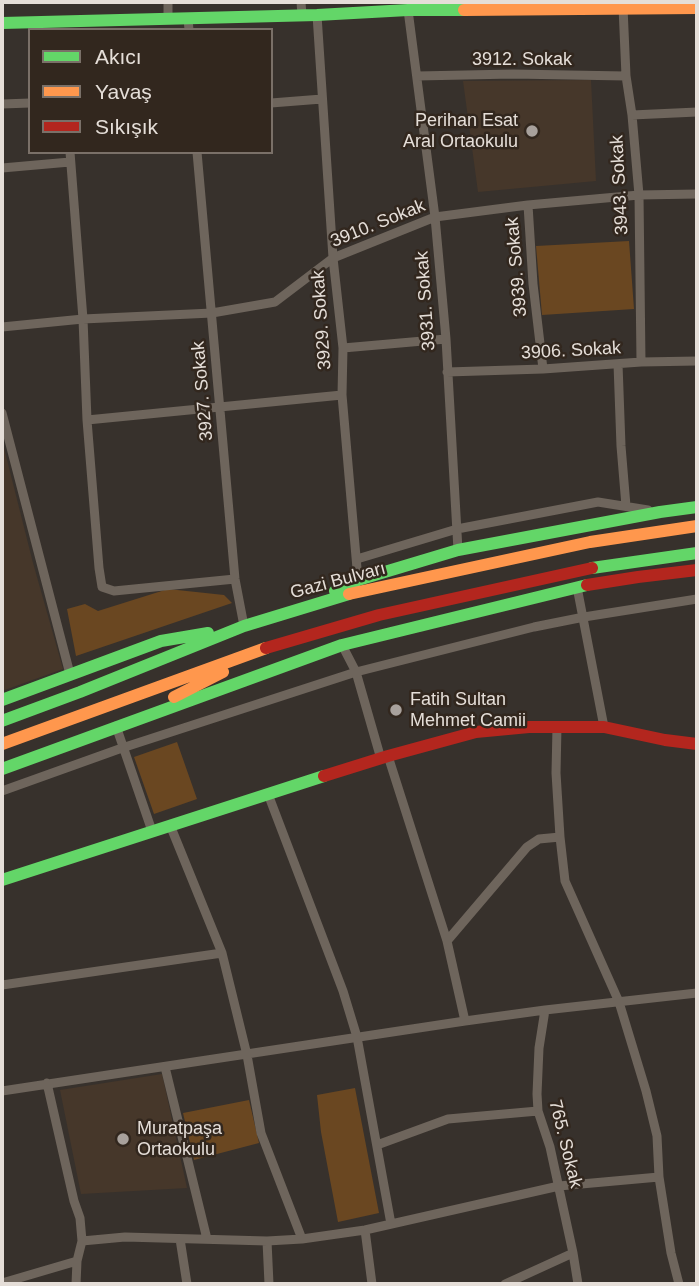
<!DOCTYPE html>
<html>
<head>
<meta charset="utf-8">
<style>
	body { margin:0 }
	#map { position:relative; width:699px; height:1286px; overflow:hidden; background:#37312c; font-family:Helvetica,sans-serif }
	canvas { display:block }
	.frame { position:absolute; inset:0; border:4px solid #e5ded8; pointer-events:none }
	.legend { position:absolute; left:28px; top:28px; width:245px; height:126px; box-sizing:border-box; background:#32271e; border:2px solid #7a7068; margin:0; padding:9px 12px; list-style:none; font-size:21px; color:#e5ded8 }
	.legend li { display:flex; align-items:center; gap:14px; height:35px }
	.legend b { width:35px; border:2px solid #7a7068 }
</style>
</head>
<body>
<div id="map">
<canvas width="699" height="1286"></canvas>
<div class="frame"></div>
<ul class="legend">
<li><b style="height:9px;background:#63d668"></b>Akıcı</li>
<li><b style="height:9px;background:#ff974d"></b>Yavaş</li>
<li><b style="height:9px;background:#b3261e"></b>Sıkışık</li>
</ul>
</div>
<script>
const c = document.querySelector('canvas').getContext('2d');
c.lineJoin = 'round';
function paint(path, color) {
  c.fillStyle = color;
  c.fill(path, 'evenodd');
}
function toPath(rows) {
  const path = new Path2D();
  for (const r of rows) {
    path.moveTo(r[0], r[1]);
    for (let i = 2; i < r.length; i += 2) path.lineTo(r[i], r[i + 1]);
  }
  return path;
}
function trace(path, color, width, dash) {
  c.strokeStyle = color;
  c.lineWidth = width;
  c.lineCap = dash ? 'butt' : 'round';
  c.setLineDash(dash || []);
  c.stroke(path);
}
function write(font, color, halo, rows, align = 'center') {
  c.font = font + ' Helvetica,sans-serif';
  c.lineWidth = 5;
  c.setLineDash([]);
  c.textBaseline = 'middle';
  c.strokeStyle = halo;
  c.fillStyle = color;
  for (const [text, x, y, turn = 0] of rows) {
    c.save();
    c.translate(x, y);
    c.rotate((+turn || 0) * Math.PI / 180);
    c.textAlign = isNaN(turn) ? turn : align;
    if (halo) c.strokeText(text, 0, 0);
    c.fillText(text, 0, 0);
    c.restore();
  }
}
paint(toPath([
	[591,80,596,181,478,192,463,81],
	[2,440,33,563,63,669,2,691],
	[162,1074,187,1188,81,1194,60,1090]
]), '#46372a');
paint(toPath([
	[629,241,634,309,542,315,536,246],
	[168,589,224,595,232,603,76,656,67,609,85,604,98,611],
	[177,742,197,799,154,814,134,757],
	[355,1088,379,1213,338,1222,321,1132,317,1095],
	[249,1100,259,1143,194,1160,183,1113]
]), '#6a4721');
trace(toPath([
	[168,2,168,19],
	[301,2,302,15],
	[623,7,626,76,632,115,639,195,641,362],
	[408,10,435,217,446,339,458,550],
	[317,15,333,258,343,348,342,395,358,580],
	[188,18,189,30],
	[417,76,513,74,626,76],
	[271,103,322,99],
	[2,104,30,103],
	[632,115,697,112],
	[70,152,83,319,87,420,99,568,102,587,114,591,235,579],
	[197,152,235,579,244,626],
	[2,168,70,162],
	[528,205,533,284,543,369],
	[2,327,83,319,212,313,275,302,333,258,435,217,528,205,639,195,697,194],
	[343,348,446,339],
	[618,364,621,446,626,506],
	[447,372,543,369,641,362,697,361],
	[2,413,70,674],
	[87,420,342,395],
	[357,559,457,529,598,502,648,510],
	[577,587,604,727],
	[342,645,356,672,381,759],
	[116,726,152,831],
	[557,727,556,773,560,837,565,881,619,1002,646,1091,657,1136,659,1177,671,1253,679,1284],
	[388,756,447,941,465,1021],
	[2,791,122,748,356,672,534,627,584,617,697,599],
	[268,794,343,991,357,1037,391,1224],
	[170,825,222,953,247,1055,261,1133,302,1239],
	[447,941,527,847,539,839,560,837],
	[2,985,222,953],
	[545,1010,539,1048,537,1094,538,1111,550,1147,573,1253,578,1284],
	[165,1067,207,1239],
	[47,1083,74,1201,80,1218,82,1241,77,1261,76,1284],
	[2,1091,465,1021,545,1010,697,993],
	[377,1145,448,1119,538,1111],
	[365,1230,372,1284],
	[180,1239,187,1284],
	[82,1241,125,1237,267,1241,302,1239,365,1230,559,1186,659,1177],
	[267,1241,269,1284],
	[2,1283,77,1261],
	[505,1284,573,1253]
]), '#6e655c', 9);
trace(toPath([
	[2,23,317,15,408,10,464,10],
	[592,568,697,553],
	[335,591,358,580,458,550,660,512,697,507],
	[2,700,161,641,208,633],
	[2,721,80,692,244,626,349,594],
	[2,769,342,645,587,585],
	[2,880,324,776]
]), '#63d668', 12);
trace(toPath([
	[464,10,697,8],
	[349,594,590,542,697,526],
	[174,697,223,672],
	[2,744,266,648]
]), '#ff974d', 12);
trace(toPath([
	[587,585,638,577,697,570],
	[266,648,379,615,592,568],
	[324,776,388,756,476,732,529,727,604,727,665,740,697,744]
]), '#b3261e', 12);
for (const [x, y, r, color] of [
	[532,131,7,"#a8a19c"],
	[396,710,7,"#a8a19c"],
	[123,1139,7,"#a8a19c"]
]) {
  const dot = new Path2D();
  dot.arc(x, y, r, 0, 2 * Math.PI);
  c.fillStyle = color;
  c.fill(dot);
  trace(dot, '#32271e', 2.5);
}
write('18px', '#e5ded8', '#32271e', [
	["3912. Sokak",522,60],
	["3943. Sokak",620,185,-93],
	["3910. Sokak",378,224,-22],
	["3939. Sokak",517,267,-95],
	["3931. Sokak",426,301,-94],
	["3929. Sokak",322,320,-94],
	["3906. Sokak",571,351,-3],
	["3927. Sokak",203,391,-95],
	["Gazi Bulvarı",338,581,-15],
	["765. Sokak",565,1144,76]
]);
write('18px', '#e5ded8', '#32271e', [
	["Perihan Esat",518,121,"right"],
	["Aral Ortaokulu",518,142,"right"],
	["Fatih Sultan",410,700],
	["Mehmet Camii",410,721],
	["Muratpaşa",137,1129],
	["Ortaokulu",137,1150]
], 'left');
</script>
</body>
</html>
